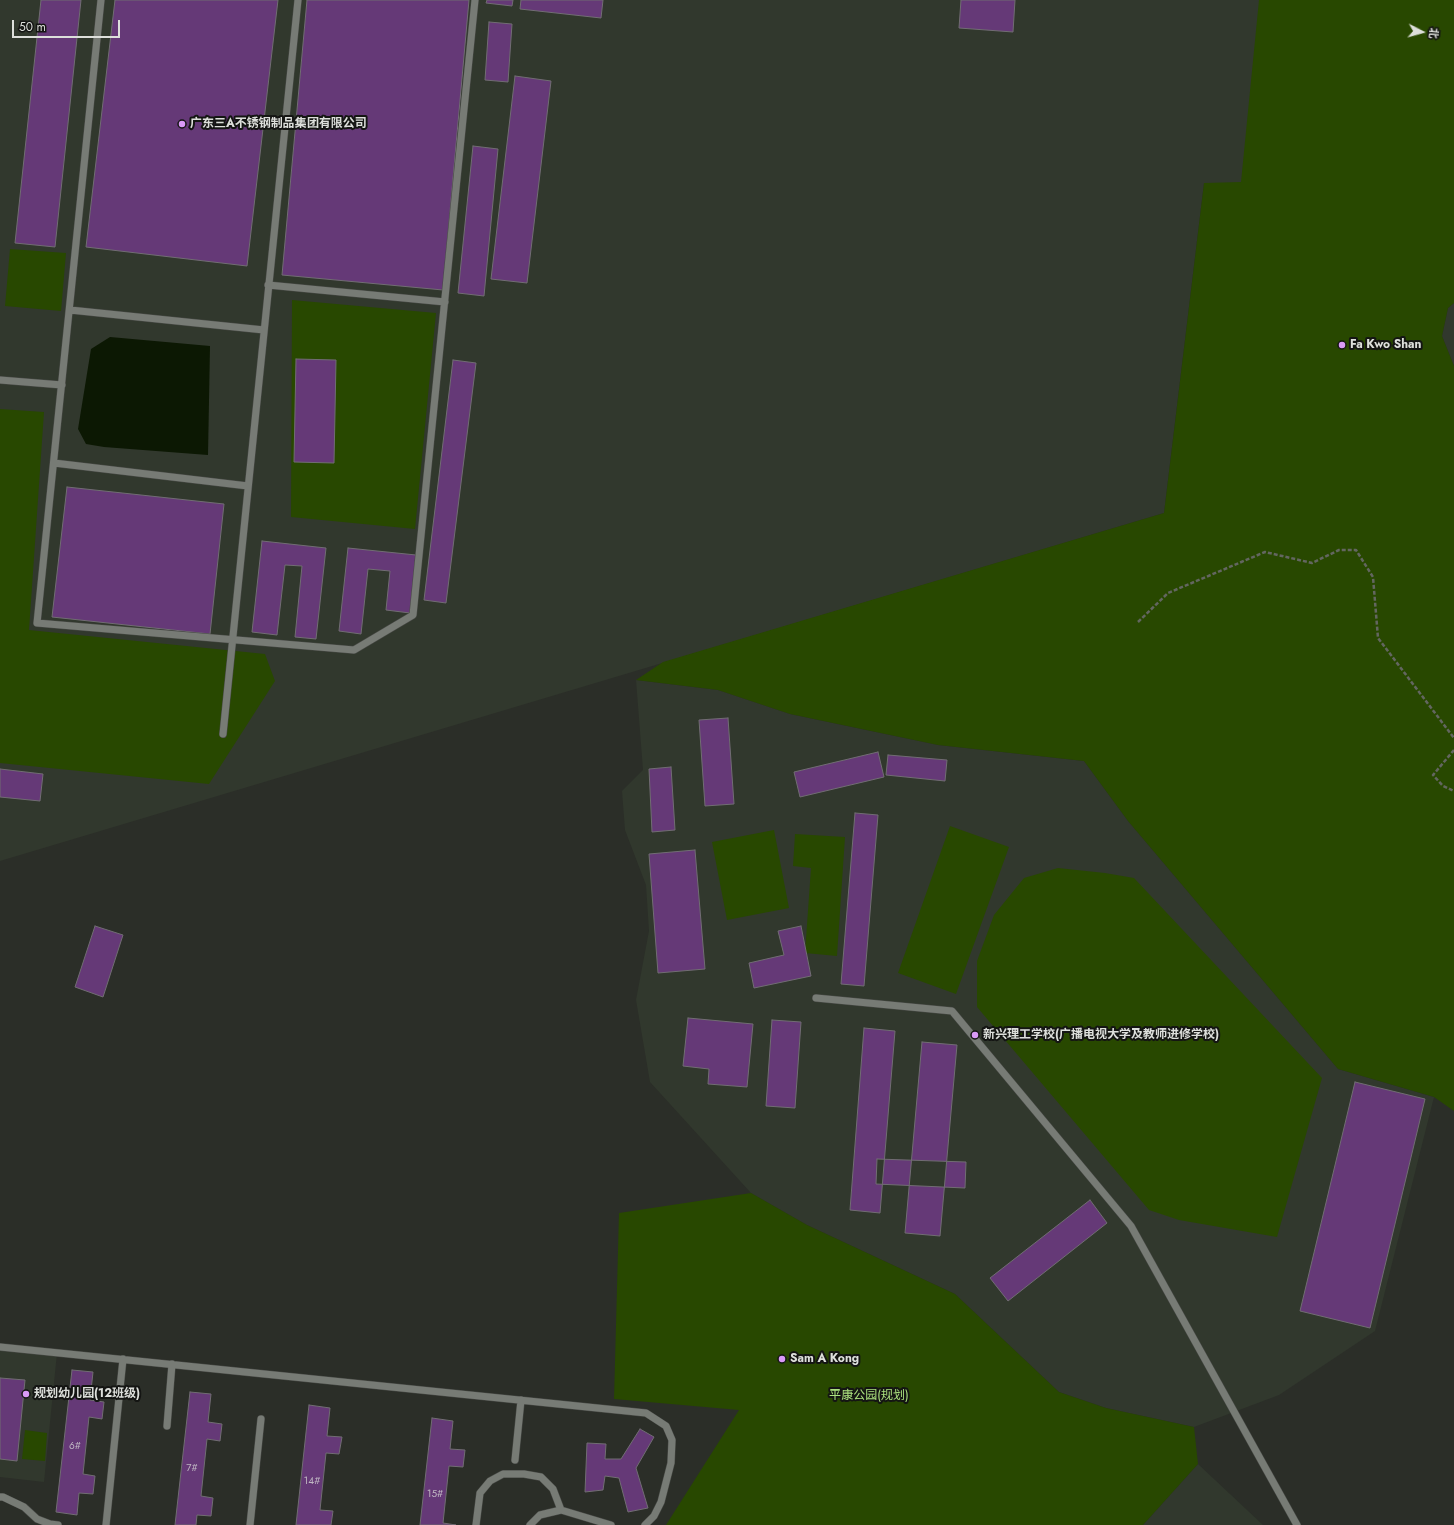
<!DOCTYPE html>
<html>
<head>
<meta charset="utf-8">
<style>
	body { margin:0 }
	#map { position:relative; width:1454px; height:1525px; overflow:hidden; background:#2b2e28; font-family:Jost,"Noto Sans SC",sans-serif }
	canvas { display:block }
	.north { position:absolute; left:1402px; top:12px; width:40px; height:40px; -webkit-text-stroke:3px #141513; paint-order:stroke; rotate:96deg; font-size:11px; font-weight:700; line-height:16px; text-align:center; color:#dddfdb }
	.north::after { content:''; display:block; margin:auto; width:14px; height:18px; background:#dddfdb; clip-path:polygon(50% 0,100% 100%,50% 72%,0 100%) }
	.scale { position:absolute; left:12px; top:20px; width:108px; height:18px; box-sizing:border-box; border:2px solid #dddfdb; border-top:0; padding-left:5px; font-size:12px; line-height:14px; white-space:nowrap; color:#dddfdb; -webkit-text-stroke:3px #141513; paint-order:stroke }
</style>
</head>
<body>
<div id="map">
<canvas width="1454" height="1525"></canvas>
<div class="north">北</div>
<div class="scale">50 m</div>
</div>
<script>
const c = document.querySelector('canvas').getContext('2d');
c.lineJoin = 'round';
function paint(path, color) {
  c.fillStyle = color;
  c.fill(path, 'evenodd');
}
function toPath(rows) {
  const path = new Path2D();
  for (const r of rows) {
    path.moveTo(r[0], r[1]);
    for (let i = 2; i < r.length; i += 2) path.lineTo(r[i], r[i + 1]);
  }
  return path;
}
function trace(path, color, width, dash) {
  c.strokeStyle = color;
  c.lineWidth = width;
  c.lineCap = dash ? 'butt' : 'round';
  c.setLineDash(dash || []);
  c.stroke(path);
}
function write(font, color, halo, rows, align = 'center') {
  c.font = font + ' Jost,"Noto Sans SC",sans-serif';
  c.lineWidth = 4;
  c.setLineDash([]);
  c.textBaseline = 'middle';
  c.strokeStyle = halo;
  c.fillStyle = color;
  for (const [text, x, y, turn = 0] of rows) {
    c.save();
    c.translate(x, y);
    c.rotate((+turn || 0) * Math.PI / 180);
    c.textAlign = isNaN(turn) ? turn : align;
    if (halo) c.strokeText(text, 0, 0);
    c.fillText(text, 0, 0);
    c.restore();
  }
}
paint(toPath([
	[0,0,1454,0,1454,201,1204,183,1164,513,0,861],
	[1454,303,1454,366,1442,336,1448,308],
	[636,680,718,690,790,714,938,745,1084,761,1128,821,1338,1069,1434,1097,1375,1331,1279,1395,1194,1427,1106,1408,1059,1392,955,1294,807,1225,751,1193,650,1082,636,1000,649,931,646,885,625,830,622,791,643,770],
	[0,1347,57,1353,44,1482,0,1477],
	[1198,1464,1263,1525,1143,1525]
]), '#31382d');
paint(toPath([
	[1259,0,1454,0,1454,303,1448,308,1442,336,1454,366,1454,1111,1434,1097,1338,1069,1128,821,1084,761,938,745,790,714,718,690,636,680,663,662,1164,513,1204,183,1241,182],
	[10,249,66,253,61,311,5,306],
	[292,300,436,313,415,529,291,517],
	[0,409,44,412,29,630,265,654,275,681,209,784,0,763],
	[950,826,1009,847,956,994,898,973],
	[774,830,789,908,727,920,712,842],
	[795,834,845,837,837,956,805,953,811,868,793,866],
	[1058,868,1105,873,1134,878,1322,1078,1277,1237,1179,1220,1149,1210,977,1007,977,961,994,915,1024,878],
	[751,1193,807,1225,955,1294,1059,1392,1106,1408,1194,1427,1198,1464,1143,1525,666,1525,739,1410,614,1399,619,1213],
	[25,1430,47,1433,45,1461,22,1459]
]), '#284800');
paint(toPath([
	[110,337,210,346,208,455,104,447,86,444,78,429,91,349]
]), '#0c1803');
const building = toPath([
	[41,0,81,0,55,247,15,243,41,0],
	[115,0,278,0,247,266,86,247,115,0],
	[307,0,469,0,443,290,282,275,307,0],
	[487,0,513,0,512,6,486,3,487,0],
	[521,0,603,0,601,18,520,9,521,0],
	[961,0,1015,0,1013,32,959,28,961,0],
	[489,22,512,24,508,82,485,80,489,22],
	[515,76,551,81,527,283,491,279,515,76],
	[473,146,498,149,484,296,458,293,473,146],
	[296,359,336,360,334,463,294,462,296,359],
	[453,360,476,363,446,603,424,600,453,360],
	[67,487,224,504,210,634,52,617,67,487],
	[262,541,326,548,316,639,295,637,302,566,285,565,277,635,252,632,262,541],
	[348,548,416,555,410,613,386,610,390,571,368,569,361,634,339,631,348,548],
	[728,718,734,804,705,806,699,720,728,718],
	[878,752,884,777,800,797,794,772,878,752],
	[888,755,947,760,945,781,886,775,888,755],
	[671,767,675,830,652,832,649,769,671,767],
	[0,769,43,774,40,801,0,797,0,769],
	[855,813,878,815,864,986,841,984,855,813],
	[695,850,705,969,658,973,649,854,695,850],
	[95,926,123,935,103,997,75,987,95,926],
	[801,926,811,976,754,988,749,963,784,955,778,931,801,926],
	[688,1018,753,1024,747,1087,708,1084,709,1069,683,1066,688,1018],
	[772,1020,801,1022,795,1108,766,1106,772,1020],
	[864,1028,895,1031,880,1213,850,1210,864,1028],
	[922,1042,957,1045,940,1236,905,1233,922,1042],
	[1355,1082,1425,1099,1370,1328,1300,1311,1355,1082],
	[877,1159,966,1162,965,1188,876,1184,877,1159],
	[1090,1200,1107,1223,1008,1301,990,1278,1090,1200],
	[72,1370,93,1372,90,1400,104,1402,102,1419,89,1417,83,1474,95,1476,93,1494,79,1493,77,1515,56,1512,72,1370],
	[0,1378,25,1380,17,1461,0,1459,0,1378],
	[190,1392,211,1394,208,1422,222,1424,220,1441,207,1439,201,1496,213,1498,211,1516,197,1515,196,1525,175,1525,190,1392],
	[309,1405,330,1408,327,1436,342,1437,339,1454,326,1453,320,1510,333,1511,331,1525,296,1525,309,1405],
	[432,1418,453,1421,450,1449,465,1450,463,1467,449,1466,443,1523,456,1525,420,1525,432,1418],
	[640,1429,654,1437,636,1468,648,1508,628,1512,619,1478,605,1476,603,1490,585,1492,587,1443,606,1444,605,1459,621,1459,640,1429]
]);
paint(building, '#653977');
trace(building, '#716d73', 1);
const lane = toPath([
	[101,0,37,623,354,650,413,615,475,0],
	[268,285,445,302],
	[70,310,264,330],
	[0,380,62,385],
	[54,463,248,486],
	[223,734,298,0],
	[816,998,952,1011,1131,1226,1297,1525],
	[0,1347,646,1413,666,1426,672,1440,671,1463,661,1502,654,1516,645,1525],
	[167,1426,172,1364],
	[515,1460,521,1400],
	[0,1497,3,1497,24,1507,37,1519,50,1524,58,1525],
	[106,1525,123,1359],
	[250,1525,261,1419],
	[476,1525,480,1493,490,1481,503,1474,524,1474,541,1477,553,1489,561,1510,611,1525],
	[530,1525,540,1515,561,1510]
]);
trace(lane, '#484a46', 8);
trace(toPath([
	[1138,622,1168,593,1265,552,1312,563,1339,550,1356,550,1373,577,1378,638,1454,738],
	[1454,750,1433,775,1443,786,1454,791]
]), '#636660', 2.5, [4, 2]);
trace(lane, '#777b75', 7);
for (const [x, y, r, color] of [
	[182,124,4,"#da9af7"],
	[1342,345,4,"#da9af7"],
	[975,1035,4,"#da9af7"],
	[782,1359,4,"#da9af7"],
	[26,1394,4,"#da9af7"]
]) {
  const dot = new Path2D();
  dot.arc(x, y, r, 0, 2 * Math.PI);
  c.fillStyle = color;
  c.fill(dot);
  trace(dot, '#141513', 1.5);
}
write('10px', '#bfb6c2', null, [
	["6#",75,1447],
	["7#",192,1469],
	["14#",312,1482],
	["15#",435,1495]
]);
write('bold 12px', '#dddfdb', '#141513', [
	["广东三A不锈钢制品集团有限公司",190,124],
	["Fa Kwo Shan",1350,345],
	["新兴理工学校(广播电视大学及教师进修学校)",983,1035],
	["Sam A Kong",790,1359],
	["规划幼儿园(12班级)",34,1394]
], 'left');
write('12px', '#abe17e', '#141513', [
	["平康公园(规划)",869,1396]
]);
</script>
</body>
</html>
